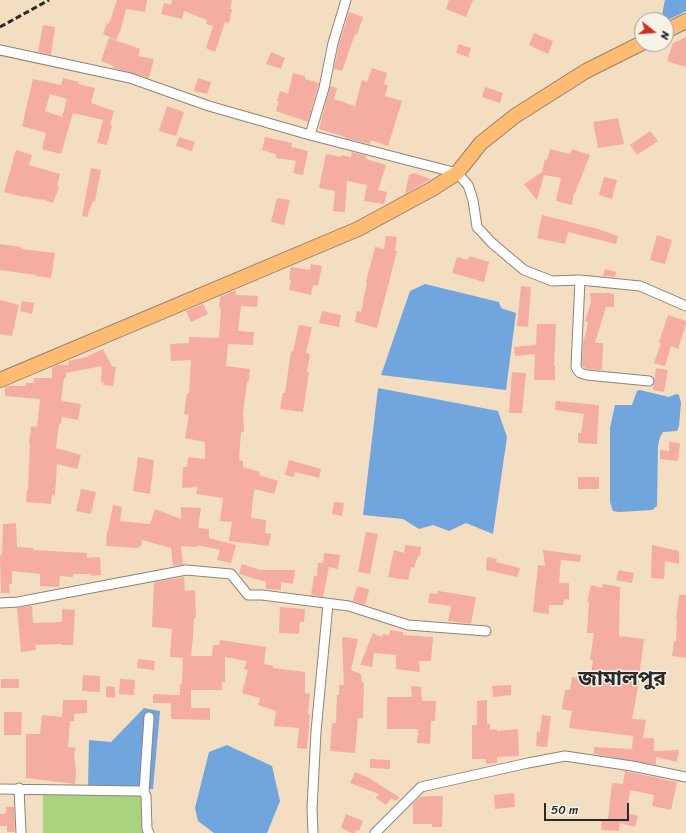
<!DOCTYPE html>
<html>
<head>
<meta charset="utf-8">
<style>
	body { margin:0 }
	#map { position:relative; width:686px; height:833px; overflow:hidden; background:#f3dec1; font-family:Sriracha,sans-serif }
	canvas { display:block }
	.north { position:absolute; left:634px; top:12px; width:40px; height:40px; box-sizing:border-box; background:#f7f3e8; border:1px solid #a5a39c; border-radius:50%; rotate:107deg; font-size:11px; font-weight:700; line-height:16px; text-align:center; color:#2b2b2b }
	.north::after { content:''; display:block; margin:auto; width:14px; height:18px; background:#c8321e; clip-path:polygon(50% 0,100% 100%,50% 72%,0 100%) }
	.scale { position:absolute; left:544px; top:803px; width:85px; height:18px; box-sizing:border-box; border:2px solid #2b2b2b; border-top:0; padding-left:5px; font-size:12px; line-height:14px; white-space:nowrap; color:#2b2b2b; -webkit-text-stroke:3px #f7f3e8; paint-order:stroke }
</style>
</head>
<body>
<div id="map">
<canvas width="686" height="833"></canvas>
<div class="north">N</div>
<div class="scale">50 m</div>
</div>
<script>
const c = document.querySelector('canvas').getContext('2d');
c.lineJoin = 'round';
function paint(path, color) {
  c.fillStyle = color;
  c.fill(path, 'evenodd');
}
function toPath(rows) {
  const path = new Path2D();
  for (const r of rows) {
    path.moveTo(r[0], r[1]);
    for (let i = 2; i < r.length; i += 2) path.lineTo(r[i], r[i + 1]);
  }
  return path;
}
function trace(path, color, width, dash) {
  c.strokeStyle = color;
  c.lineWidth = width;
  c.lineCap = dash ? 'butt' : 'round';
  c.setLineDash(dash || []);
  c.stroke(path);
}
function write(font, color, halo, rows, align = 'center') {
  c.font = font + ' Sriracha,"Noto Sans Bengali",sans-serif';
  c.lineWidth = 3;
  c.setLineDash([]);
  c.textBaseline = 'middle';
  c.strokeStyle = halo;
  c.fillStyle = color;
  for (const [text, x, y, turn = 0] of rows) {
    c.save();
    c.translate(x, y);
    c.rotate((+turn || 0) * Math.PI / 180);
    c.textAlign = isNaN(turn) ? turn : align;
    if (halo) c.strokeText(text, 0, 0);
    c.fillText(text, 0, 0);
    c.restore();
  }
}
paint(toPath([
	[148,787,148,833,43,833,43,789]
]), '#aad37f');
paint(toPath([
	[665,0,686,0,686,11,666,21,661,20],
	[425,284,499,302,501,308,516,313,506,390,381,375,410,291],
	[378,388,498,411,507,437,493,534,466,523,449,531,433,525,419,529,403,519,363,515],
	[640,390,669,397,676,394,679,395,681,403,679,426,677,431,663,432,660,437,658,446,657,506,652,510,618,512,613,511,610,502,610,428,615,405,632,405,637,391],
	[144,708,160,711,153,789,88,786,89,740,111,742],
	[227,745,272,766,280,801,267,833,214,833,198,821,195,808,209,752]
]), '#71a5dd');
paint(toPath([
	[117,0,147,0,145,12,126,9,121,29,116,40,103,34,107,23,109,24],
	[172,0,232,0,230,9,232,9,229,23,225,22,215,52,206,48,213,26,206,24,207,20,184,11,182,19,161,14,164,3,171,5],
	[449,0,473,0,466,17,446,9],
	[349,12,363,17,357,35,355,34,342,71,334,69,339,44],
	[43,25,55,27,51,55,38,52],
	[534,33,553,41,548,54,529,45],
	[686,37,686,67,667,61,673,43],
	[109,38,140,49,138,56,154,59,149,78,113,68,114,66,101,61],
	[459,44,471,48,468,57,456,53],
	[271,52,285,58,281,69,266,64],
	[372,68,387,73,384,84,388,85,385,96,402,101,388,146,371,140,370,144,345,138,345,137,319,129,330,86,337,88,334,99,355,106,362,80,367,82],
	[293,73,305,76,305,79,319,83,308,122,276,111,279,101,277,101,280,91,288,94],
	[63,78,79,82,78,84,95,88,91,103,114,111,110,125,112,126,107,145,97,143,103,120,73,113,61,154,42,149,46,133,22,126,33,79,61,85],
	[50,94,67,99,62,117,45,111],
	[198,78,211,82,207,94,194,91],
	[485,87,503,93,500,103,482,97],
	[167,106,184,112,176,136,159,131],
	[618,118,624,144,598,148,593,122],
	[650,131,658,141,637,155,630,145],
	[179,137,195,142,192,151,176,146],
	[265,137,292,143,291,147,308,151,303,175,293,173,296,161,276,158,276,154,262,150],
	[550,149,570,154,572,149,590,155,575,193,574,193,572,205,556,201,561,178,544,175,537,200,524,184,542,172,545,159,547,160],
	[16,150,32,155,29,165,60,174,57,186,59,187,53,203,42,199,41,200,24,196,24,197,4,192],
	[352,152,366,156,366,159,386,165,378,190,387,192,384,204,364,201,367,185,347,181,345,212,333,211,335,191,319,188,326,154,341,157,341,155,351,157],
	[91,168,101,170,95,201,93,201,87,217,82,216],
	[414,173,431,179,405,194,409,175],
	[604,177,617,180,612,199,599,195],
	[277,198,290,200,284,225,271,222],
	[542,215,598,229,618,236,616,244,568,232,565,244,537,238],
	[657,235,672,240,665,264,650,260],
	[386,236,397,237,395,251,397,251,377,328,355,322,357,311,361,312,367,283,366,282,375,247,384,249],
	[0,244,21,247,21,249,55,253,51,278,36,276,36,275,0,270],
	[469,256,489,262,484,282,452,273,457,257,468,260],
	[311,264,322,266,318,286,313,285,311,295,289,290,291,280,289,280,291,267,310,270],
	[605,269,616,272,615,277,603,276],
	[521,286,531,287,528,327,517,326],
	[236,290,236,295,258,296,257,307,241,306,238,331,254,332,253,345,228,344,226,366,250,369,249,381,247,381,243,414,244,432,241,432,239,460,243,461,243,467,260,472,259,475,278,481,274,494,255,489,253,498,251,518,266,520,265,533,271,534,269,546,229,541,232,522,220,521,223,498,196,494,198,487,182,488,183,467,187,467,188,457,205,459,205,442,185,438,189,415,184,414,187,393,189,394,191,360,171,361,170,344,189,343,189,337,219,338,221,307,219,308,220,297],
	[590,293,610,293,610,294,614,294,614,307,606,307,595,343,603,343,602,370,588,369,582,366,583,344,588,322,585,321,591,302],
	[0,300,19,305,12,336,0,334],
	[22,301,34,303,32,314,20,311],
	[203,304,208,314,191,322,186,311],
	[322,311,341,315,339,327,319,323],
	[668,315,686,321,686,324,678,349,671,346,665,366,654,363,661,343,659,342],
	[537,324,556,324,554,366,555,366,555,380,534,380,535,354,515,356,514,347,536,345],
	[299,325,312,327,306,353,310,354,307,372,309,372,303,412,280,409,283,393,285,393,291,351,293,352],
	[103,349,112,366,116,367,113,386,103,385,104,382,101,382,102,366,66,373,66,378,64,378,61,401,81,404,78,420,62,417,61,424,59,424,56,448,81,455,77,469,57,464,55,495,52,495,51,504,26,502,27,490,28,490,30,444,29,444,31,426,37,427,40,399,5,396,5,387,9,386,26,386,26,383,34,383,34,378,52,378,52,367,58,365,69,365,68,361,86,357],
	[656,368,668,370,664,392,653,390],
	[512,372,526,373,522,413,509,413],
	[556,401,599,405,597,444,578,443,578,433,581,433,584,414,555,410],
	[669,442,680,443,678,461,660,459,660,450,669,451],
	[138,457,154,460,150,494,133,491],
	[289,460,321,469,319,478,295,472,294,477,285,475],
	[578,477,599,477,599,489,578,489],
	[81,489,96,492,91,514,76,511],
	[334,502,344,503,342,516,332,514],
	[113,505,122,507,120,521,150,524,155,509,181,519,181,507,201,508,198,528,209,529,209,538,236,545,231,563,217,560,220,550,197,545,197,547,181,546,183,565,173,566,171,548,142,540,141,547,138,546,138,548,106,546,107,531,108,531],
	[16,523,17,547,33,548,33,550,87,553,87,558,100,557,101,575,91,576,91,574,73,574,73,577,60,576,59,587,40,586,40,574,12,571,12,584,9,584,10,593,1,593,0,555,2,555,3,524],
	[366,532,378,534,370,574,358,572],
	[405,545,421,547,420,556,418,556,414,568,411,567,408,580,388,577,394,550,404,553],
	[652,545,679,551,679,564,665,561,664,579,651,578],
	[543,550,581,555,580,562,561,560,559,583,569,583,569,600,564,599,563,605,549,605,549,614,533,612,538,565,545,566],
	[324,553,340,555,338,569,329,567,323,597,311,595,314,576,317,576,318,563,323,563],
	[487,557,497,559,496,562,520,568,517,577,486,570],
	[242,564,260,570,295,570,293,584,281,582,281,590,266,589,266,582,239,574],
	[619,570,634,573,632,583,616,580],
	[184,577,185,591,195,590,196,618,194,617,193,637,191,656,212,656,213,645,219,645,220,640,266,647,264,664,273,666,273,668,305,672,305,693,310,694,308,714,310,715,307,749,297,748,299,728,274,726,276,711,258,705,260,698,242,693,248,670,244,669,247,661,225,657,225,682,222,682,222,690,191,690,191,708,210,708,210,720,171,719,171,703,153,703,153,694,180,695,180,684,182,684,183,658,170,657,172,629,152,627,154,582],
	[603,584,620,587,619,636,644,639,637,693,632,719,646,720,643,738,654,738,654,751,679,750,677,762,656,757,656,765,594,754,594,747,632,749,633,736,569,728,572,711,562,709,565,690,570,690,572,677,590,680,593,660,590,660,594,633,587,633,589,602,587,602,591,585,602,588],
	[357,586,368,589,369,591,365,605,353,601],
	[438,591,476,597,471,624,448,621,451,606,428,603,430,593,437,594],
	[679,595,686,595,686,658,672,656,674,641,676,641,677,620,676,620],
	[32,606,33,623,62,622,62,609,75,610,73,645,61,645,61,644,35,645,36,650,21,652,17,608],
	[280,607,305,609,304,622,300,622,299,634,279,633],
	[390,630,403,632,403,635,433,637,431,661,419,661,420,672,396,669,396,655,374,653,372,667,360,665,373,633,376,634,376,635,382,637,383,634,389,635],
	[342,637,358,639,351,670,361,674,362,683,364,683,363,718,358,718,355,753,330,751,332,723,336,723,337,695,339,695,339,685,344,685],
	[138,659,155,661,154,670,137,668],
	[83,675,100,676,100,692,82,691],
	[1,679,19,679,19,688,1,688],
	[120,679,135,680,134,695,119,694],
	[511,685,511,695,493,697,492,686],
	[106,686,115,687,115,698,106,697],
	[411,686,421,687,422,701,436,701,435,721,431,721,430,744,417,743,418,729,387,729,387,697,412,697],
	[63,700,87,700,87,713,74,714,74,721,70,721,68,747,76,748,74,753,76,773,75,784,26,778,26,734,40,734,42,715,62,717],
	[487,700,487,724,490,724,490,730,497,729,497,731,518,729,519,756,497,757,497,763,486,764,486,759,472,759,472,725,477,725,477,701],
	[4,712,22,712,21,735,4,735],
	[542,715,551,716,547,747,536,746,537,731,540,732],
	[370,759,390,760,390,769,370,768],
	[625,771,677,782,671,810,652,806,654,795,630,790,627,813,638,816,635,827,620,823,619,831,601,830,602,819,608,819,612,783,623,784],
	[355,772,367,777,399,797,397,801,391,798,386,805,376,798,379,794,350,783],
	[514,793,515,807,495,809,494,795],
	[432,796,443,796,442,827,432,827,432,824,413,824,413,804,420,797],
	[6,807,14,807,15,832,7,832,7,826,0,826,0,814,6,814],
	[346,814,363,821,359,831,356,830,355,833,352,833,341,828]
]), '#f5ada1');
const minor = toPath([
	[0,50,130,78,209,106,310,135,457,173,468,185,473,200,477,227,492,243,524,270,552,281,580,280,640,286,686,306],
	[310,135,324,88,333,43,346,0],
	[580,280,576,367,577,369,580,373,587,375,649,381],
	[0,603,18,602,186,570,231,574,248,595,262,595,349,606,408,625,486,631],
	[19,788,21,833],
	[0,789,140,791,144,792,146,796,147,829,149,833],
	[144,792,149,717],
	[313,833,312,809,316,731,328,604],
	[375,833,421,787,528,763,565,756,632,766,686,777]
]);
const primary = toPath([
	[666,31,686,21],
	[0,380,358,229,432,189,457,173,481,143,515,116,586,71,642,43]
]);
trace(minor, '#8f8476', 11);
trace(primary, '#8f8476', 16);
trace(minor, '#fff', 9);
trace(primary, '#ffbb71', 14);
trace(toPath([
	[0,27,49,0]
]), '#2b2b2b', 3, [6, 3]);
write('bold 21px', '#2b2b2b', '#f7f3e8', [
	["জামালপুর",622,680]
]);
</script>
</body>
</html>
